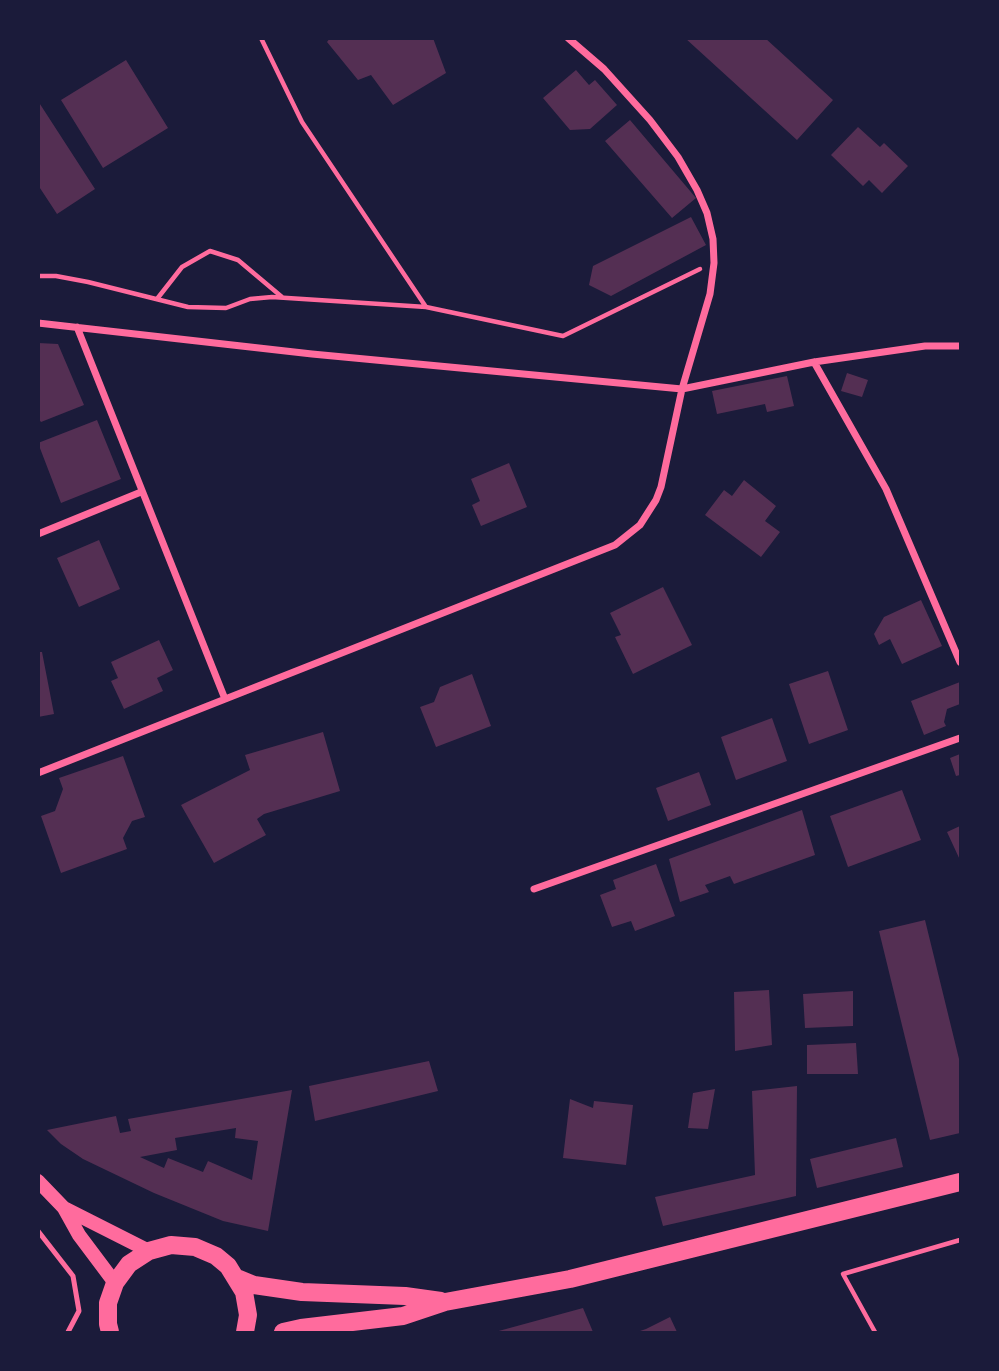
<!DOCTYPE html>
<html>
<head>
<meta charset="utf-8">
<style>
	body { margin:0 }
	#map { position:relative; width:999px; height:1371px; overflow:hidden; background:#1b1b3a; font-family:Signika,sans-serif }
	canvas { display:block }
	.frame { position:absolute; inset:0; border:40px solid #1b1b3a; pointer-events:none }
</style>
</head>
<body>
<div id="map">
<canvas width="999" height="1371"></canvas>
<div class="frame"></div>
</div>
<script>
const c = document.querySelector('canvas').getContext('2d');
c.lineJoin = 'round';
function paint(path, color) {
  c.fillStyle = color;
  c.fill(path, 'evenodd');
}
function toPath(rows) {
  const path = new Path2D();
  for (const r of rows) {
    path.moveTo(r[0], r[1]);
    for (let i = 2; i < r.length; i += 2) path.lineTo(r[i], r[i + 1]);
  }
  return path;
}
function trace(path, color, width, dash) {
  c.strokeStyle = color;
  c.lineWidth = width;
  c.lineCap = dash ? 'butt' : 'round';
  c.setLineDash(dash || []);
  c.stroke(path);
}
paint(toPath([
	[330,38,433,38,446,73,393,105,371,75,358,80,327,42],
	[685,38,765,38,833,100,797,140],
	[126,60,168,128,103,168,61,100],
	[576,70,589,85,595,80,617,105,590,129,570,130,543,98],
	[38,101,95,189,57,214,38,185],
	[630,120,696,198,672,218,605,141],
	[858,127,880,147,884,143,908,166,882,193,869,180,863,186,831,155],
	[691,217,706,245,611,296,589,285,593,266],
	[38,343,58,344,84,405,41,422,38,418],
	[847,373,868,380,862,397,841,391],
	[787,376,794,406,767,412,765,404,717,414,712,391],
	[97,420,121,479,61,503,38,443],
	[509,463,527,507,481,526,472,505,480,501,471,479],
	[744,480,776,506,765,521,780,532,761,557,705,515,724,490,732,496],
	[99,540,120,589,79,607,57,558],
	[663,587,692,645,633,674,615,637,621,635,610,613],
	[921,600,942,646,902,664,890,639,879,645,874,634,884,617],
	[159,640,173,670,157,678,163,691,124,709,111,681,118,678,111,662],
	[38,652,42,652,54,714,38,717],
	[828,671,848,730,809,744,789,684],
	[472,674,491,726,436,747,420,707,434,702,440,687],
	[960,682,960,704,947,709,944,722,946,726,924,735,911,701],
	[772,718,787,761,736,780,721,737],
	[323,732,340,791,264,814,257,819,266,835,214,863,181,805,250,770,245,755],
	[960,754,960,775,956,776,950,758],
	[123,756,145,817,132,821,123,838,127,849,61,873,41,816,55,811,63,789,59,778],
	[699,772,711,805,668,821,656,788],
	[902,790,921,840,848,867,830,816],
	[802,810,815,855,734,884,730,876,705,885,709,892,680,902,669,859],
	[960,826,960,860,947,832],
	[656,864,675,916,635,931,631,921,612,927,600,895,616,889,613,880],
	[925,920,960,1063,960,1133,930,1140,879,931],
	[769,990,772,1045,735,1051,734,992],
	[853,991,853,1026,805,1028,803,994],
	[856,1043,858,1074,807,1074,807,1045],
	[429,1061,438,1091,315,1121,309,1086],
	[797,1086,796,1196,663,1226,655,1197,755,1175,752,1091],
	[715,1089,708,1129,688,1128,693,1093],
	[292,1090,268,1231,223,1221,154,1193,83,1159,61,1144,47,1130,116,1116,120,1133,131,1131,128,1119],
	[236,1128,235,1138,258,1141,252,1180,208,1161,203,1172,168,1158,164,1168,140,1157,177,1150,175,1138],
	[570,1099,593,1108,594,1101,633,1105,626,1165,563,1158],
	[896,1138,903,1167,817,1188,810,1159],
	[583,1308,593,1332,495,1332],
	[670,1317,677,1332,637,1332,646,1329]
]), '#542f53');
trace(toPath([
	[261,38,302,122,426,307],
	[38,276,56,276,88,282,188,307,226,308,250,299,272,297,426,307,563,336,700,269],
	[157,299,182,267,210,251,238,260,282,297],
	[875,1332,843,1274,960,1240]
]), '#ff6b9d', 4.5);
trace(toPath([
	[38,1231,73,1276,79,1311,68,1332]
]), '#ff6b9d', 5);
trace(toPath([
	[38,323,312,354,682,389,814,362,925,346,960,346],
	[77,327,225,699],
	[814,362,886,489,960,662],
	[38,534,141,492],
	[38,773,615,545,640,525,656,500,661,487,682,389,710,294,714,263,713,239,707,213,697,190,678,157,650,120,604,69,568,38],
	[534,889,960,738]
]), '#ff6b9d', 7);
trace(toPath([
	[38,1181,64,1208,79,1235,115,1283],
	[64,1208,149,1251]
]), '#ff6b9d', 14);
trace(toPath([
	[237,1278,254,1285,302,1292,405,1296,441,1301],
	[110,1332,108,1324,108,1303,115,1283,129,1264,149,1251,171,1245,195,1247,216,1256,228,1266,244,1292,248,1315,245,1332],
	[283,1332,301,1328,403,1316,445,1302,570,1279,960,1182]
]), '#ff6b9d', 18);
</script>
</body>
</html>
